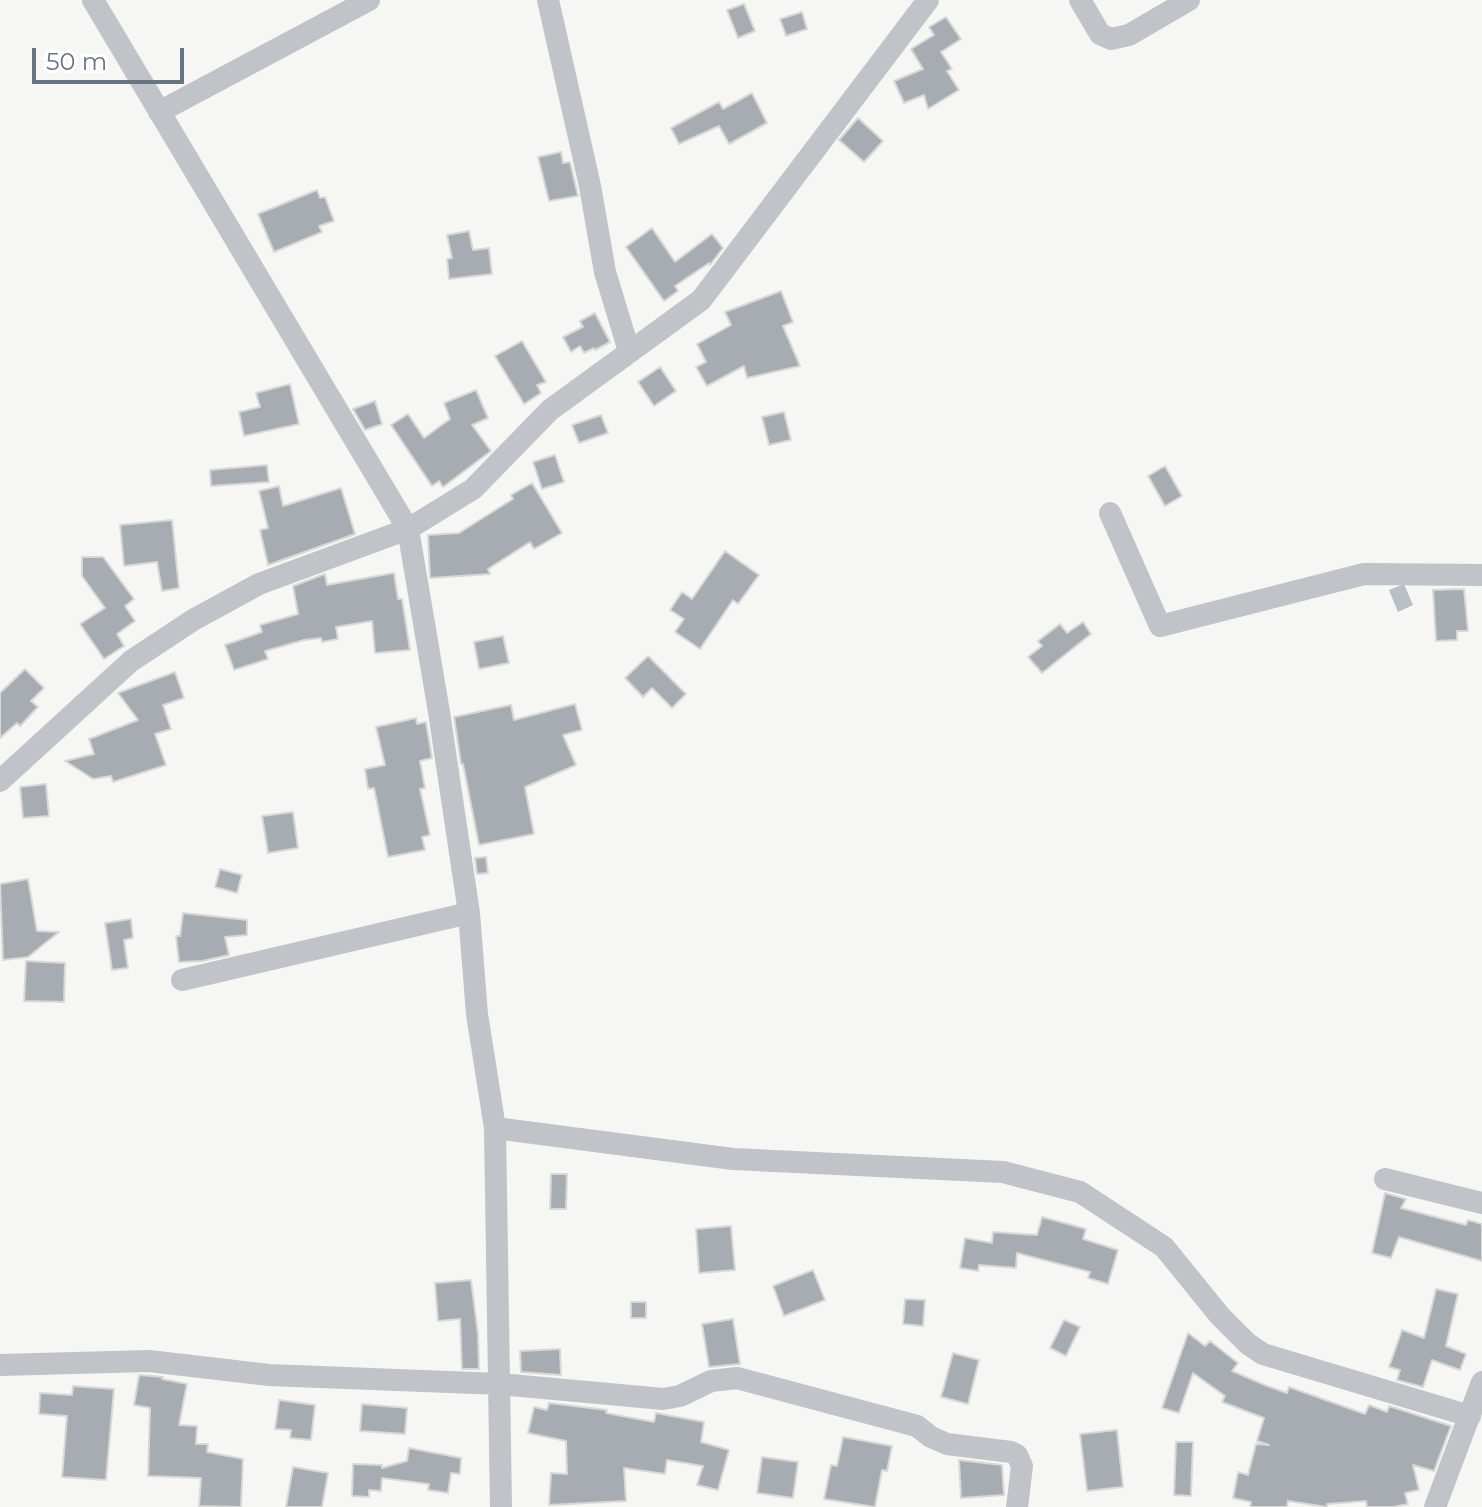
<!DOCTYPE html>
<html>
<head>
<meta charset="utf-8">
<style>
	body { margin:0 }
	#map { position:relative; width:1482px; height:1507px; overflow:hidden; background:#f6f6f4; font-family:Montserrat,sans-serif }
	canvas { display:block }
	.scale { position:absolute; left:32px; top:48px; width:152px; height:36px; box-sizing:border-box; border:4px solid #697481; border-top:0; padding-left:10px; font-size:24px; line-height:28px; white-space:nowrap; color:#697481; -webkit-text-stroke:6px #fff; paint-order:stroke }
</style>
</head>
<body>
<div id="map">
<canvas width="1482" height="1507"></canvas>
<div class="scale">50 m</div>
</div>
<script>
const c = document.querySelector('canvas').getContext('2d');
c.lineJoin = 'round';
function paint(path, color) {
  c.fillStyle = color;
  c.fill(path, 'evenodd');
}
function toPath(rows) {
  const path = new Path2D();
  for (const r of rows) {
    path.moveTo(r[0], r[1]);
    for (let i = 2; i < r.length; i += 2) path.lineTo(r[i], r[i + 1]);
  }
  return path;
}
function trace(path, color, width, dash) {
  c.strokeStyle = color;
  c.lineWidth = width;
  c.lineCap = dash ? 'butt' : 'round';
  c.setLineDash(dash || []);
  c.stroke(path);
}
paint(toPath([
	[1404,584,1413,605,1398,612,1389,590]
]), '#b8c0c6');
const building = toPath([
	[744,4,755,31,738,38,727,10,744,4],
	[802,12,807,29,786,36,780,19,802,12],
	[946,17,961,39,941,52,952,69,947,71,959,90,928,109,924,95,904,103,894,81,923,69,911,49,934,35,929,27,946,17],
	[752,93,767,123,729,144,719,126,679,144,671,128,719,102,723,109,752,93],
	[858,118,883,141,864,162,839,140,858,118],
	[561,152,563,163,570,162,578,196,549,201,538,157,561,152],
	[317,190,320,198,325,197,334,221,319,226,322,232,274,252,258,214,317,190],
	[652,228,675,262,712,234,723,248,710,265,709,263,675,286,678,291,664,301,626,247,652,228],
	[469,231,473,250,489,248,492,274,449,279,447,259,452,258,447,235,469,231],
	[781,291,793,322,783,326,800,366,747,378,744,366,707,386,696,367,706,362,697,344,731,325,725,312,781,291],
	[595,313,610,342,595,350,594,348,584,353,580,346,571,352,563,337,583,327,580,321,595,313],
	[522,341,546,382,537,385,541,393,524,404,495,356,522,341],
	[660,367,676,391,654,406,638,382,660,367],
	[290,384,299,424,244,436,239,412,260,407,256,393,290,384],
	[476,390,488,418,472,425,491,451,443,487,439,481,432,486,391,425,408,414,424,438,450,419,444,403,476,390],
	[375,401,382,424,365,430,353,409,375,401],
	[784,412,791,440,769,445,762,417,784,412],
	[601,415,608,433,579,443,572,425,601,415],
	[555,455,564,482,542,489,533,462,555,455],
	[267,465,269,482,211,486,210,470,267,465],
	[1165,466,1182,496,1165,506,1148,476,1165,466],
	[532,483,562,533,534,549,530,542,488,569,490,574,430,578,428,535,459,533,513,499,511,495,532,483],
	[279,486,283,506,341,488,355,534,268,565,260,530,268,528,259,491,279,486],
	[172,520,179,588,162,591,157,562,124,566,120,525,172,520],
	[725,551,759,575,738,604,733,600,700,649,675,632,684,619,670,610,682,592,692,599,725,551],
	[82,557,103,557,134,599,125,606,135,621,117,634,124,646,104,659,80,624,105,608,82,576,82,557],
	[394,573,398,599,402,599,410,650,375,653,372,621,336,627,338,639,322,642,321,638,304,640,265,651,268,659,234,670,225,645,262,632,260,625,298,614,293,586,325,574,327,585,394,573],
	[1464,589,1468,631,1457,631,1457,640,1436,641,1433,590,1464,589],
	[1083,622,1091,634,1042,673,1028,657,1042,646,1038,641,1060,624,1067,633,1083,622],
	[503,636,509,663,479,669,474,642,503,636],
	[648,656,686,694,672,708,652,688,643,697,625,678,648,656],
	[25,669,44,688,31,701,38,707,20,726,17,723,0,738,0,693,25,669],
	[175,672,184,698,163,705,171,729,155,734,166,765,113,782,111,776,93,779,65,761,94,754,89,739,138,720,118,693,175,672],
	[575,704,582,730,563,735,576,765,525,787,534,834,479,845,463,764,461,764,454,717,511,705,514,720,575,704],
	[416,718,417,724,426,722,432,758,420,761,425,788,420,789,430,835,422,837,425,850,388,857,374,788,368,789,365,769,385,765,376,727,416,718],
	[46,784,49,816,23,818,20,787,46,784],
	[293,812,298,848,268,853,262,816,293,812],
	[486,857,488,873,477,874,475,858,486,857],
	[220,869,242,875,237,893,215,887,220,869],
	[28,879,37,931,59,932,28,957,3,960,0,884,28,879],
	[183,913,247,920,247,935,225,937,229,955,202,961,179,962,176,936,180,936,183,913],
	[131,919,133,938,124,940,128,968,112,970,105,923,131,919],
	[26,961,65,963,64,1002,24,1001,26,961],
	[551,1174,567,1174,566,1209,550,1209,551,1174],
	[1385,1193,1406,1199,1401,1208,1466,1225,1468,1220,1482,1224,1482,1261,1399,1237,1391,1258,1372,1253,1385,1193],
	[1042,1217,1086,1229,1083,1239,1118,1250,1108,1284,1088,1278,1090,1272,1017,1253,1016,1268,979,1265,978,1271,960,1268,965,1238,992,1243,993,1232,1037,1235,1042,1217],
	[731,1226,735,1270,699,1273,696,1229,731,1226],
	[813,1270,825,1300,784,1316,773,1286,813,1270],
	[471,1280,478,1334,479,1369,462,1369,460,1319,438,1321,435,1283,471,1280],
	[1436,1289,1458,1294,1446,1346,1466,1354,1460,1370,1432,1360,1423,1387,1397,1380,1400,1370,1389,1367,1402,1330,1424,1338,1436,1289],
	[905,1299,925,1300,923,1326,903,1324,905,1299],
	[631,1302,646,1302,646,1318,631,1318,631,1302],
	[733,1319,740,1364,709,1367,702,1324,733,1319],
	[1064,1320,1080,1327,1066,1356,1050,1348,1064,1320],
	[1188,1333,1205,1346,1210,1341,1238,1363,1232,1371,1267,1386,1287,1393,1289,1387,1365,1414,1369,1405,1387,1412,1389,1406,1451,1426,1434,1471,1413,1465,1419,1490,1405,1493,1408,1504,1393,1507,1367,1507,1366,1501,1327,1504,1327,1507,1288,1501,1287,1507,1250,1507,1251,1502,1233,1498,1238,1472,1248,1475,1256,1444,1269,1445,1257,1441,1264,1418,1222,1402,1225,1396,1193,1373,1179,1413,1162,1408,1188,1333],
	[560,1349,561,1375,521,1372,520,1351,560,1349],
	[953,1353,979,1360,968,1404,941,1397,953,1353],
	[139,1375,163,1377,162,1379,187,1384,179,1425,197,1426,196,1444,208,1444,207,1452,243,1459,241,1507,199,1506,201,1478,148,1476,150,1408,134,1405,139,1375],
	[73,1386,114,1389,106,1480,62,1477,67,1416,39,1414,40,1393,72,1395,73,1386],
	[279,1400,315,1405,311,1440,290,1438,291,1430,275,1429,279,1400],
	[549,1403,607,1410,606,1413,654,1422,656,1413,704,1422,701,1442,729,1450,718,1490,697,1485,703,1466,667,1460,665,1474,624,1468,626,1501,549,1505,551,1473,567,1474,566,1441,528,1433,534,1407,547,1410,549,1403],
	[362,1404,407,1408,405,1434,360,1431,362,1404],
	[1117,1430,1123,1487,1087,1491,1080,1434,1117,1430],
	[843,1437,892,1446,887,1471,882,1470,875,1507,824,1499,831,1465,837,1466,843,1437],
	[1176,1442,1193,1442,1191,1496,1174,1495,1176,1442],
	[409,1448,461,1458,460,1474,451,1473,448,1493,428,1490,429,1484,382,1478,381,1491,369,1490,369,1497,352,1496,353,1464,382,1465,382,1468,407,1461,409,1448],
	[762,1457,798,1462,793,1498,757,1493,762,1457],
	[959,1460,1002,1465,1004,1495,961,1498,959,1460],
	[293,1467,328,1473,322,1507,286,1507,293,1467]
]);
paint(building, '#a6acb2');
trace(building, '#d8d8d6', 2);
trace(toPath([
	[93,0,408,529,439,712,469,913,477,1014,495,1128,501,1507],
	[548,0,590,186,605,272,629,351],
	[1080,0,1100,34,1111,39,1129,35,1189,0],
	[159,112,369,0],
	[1110,513,1160,626,1364,574,1482,575],
	[0,781,131,661,193,620,259,584,408,529,473,489,550,410,701,300,928,0],
	[182,980,469,913],
	[495,1128,733,1159,1003,1172,1080,1192,1164,1247,1220,1316,1248,1344,1263,1354,1470,1416],
	[1385,1179,1482,1203],
	[0,1365,149,1361,269,1375,500,1384,663,1399,680,1396,711,1381,737,1378,917,1426,931,1437,947,1444,1011,1452,1017,1455,1022,1466,1017,1507],
	[1435,1507,1482,1382]
]), '#c0c3c7', 22);
</script>
</body>
</html>
